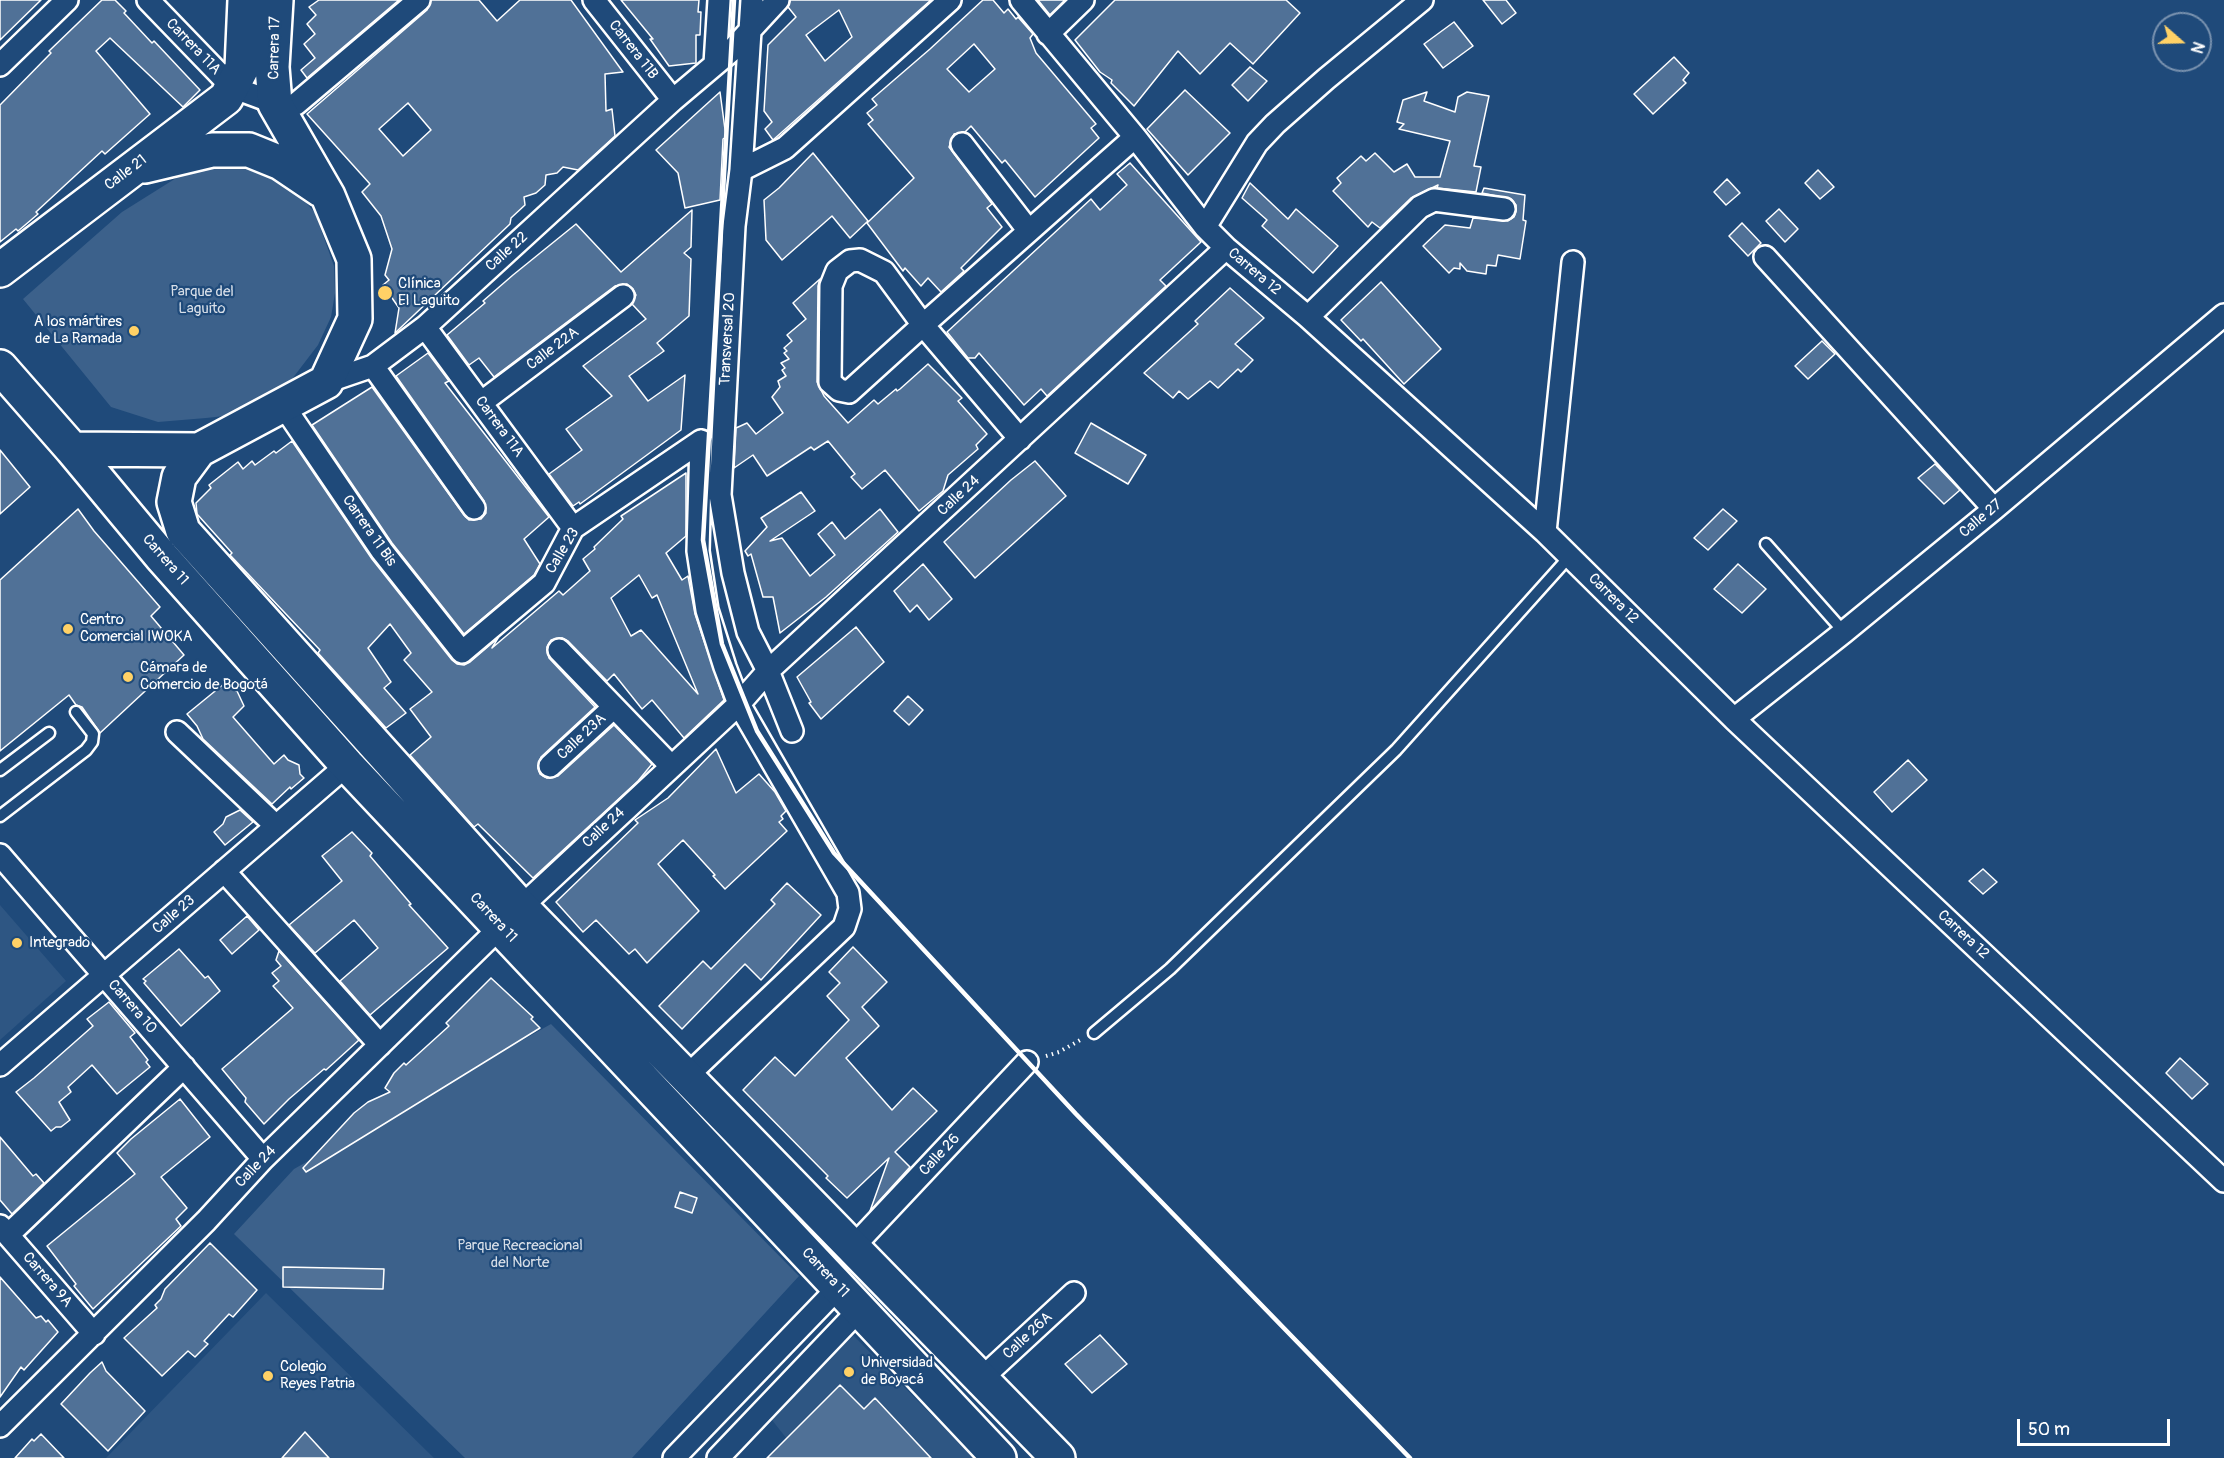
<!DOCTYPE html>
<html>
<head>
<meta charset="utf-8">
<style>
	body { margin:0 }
	#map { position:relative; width:2224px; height:1458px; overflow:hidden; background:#1f4a7a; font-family:Pangolin,sans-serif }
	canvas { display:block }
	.north { position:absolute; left:2152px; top:12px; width:60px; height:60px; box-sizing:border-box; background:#1f4a7a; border:2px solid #7992af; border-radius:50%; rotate:110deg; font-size:16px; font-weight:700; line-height:24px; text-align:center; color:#fff }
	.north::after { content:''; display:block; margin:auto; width:21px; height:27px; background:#ffd166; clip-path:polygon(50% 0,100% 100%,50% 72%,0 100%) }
	.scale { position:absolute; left:2017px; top:1419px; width:153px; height:27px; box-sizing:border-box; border:3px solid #fff; border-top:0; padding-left:8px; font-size:18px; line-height:21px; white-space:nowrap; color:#fff; -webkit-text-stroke:4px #1f4a7a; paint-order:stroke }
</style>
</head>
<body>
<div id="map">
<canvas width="2224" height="1458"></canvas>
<div class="north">N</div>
<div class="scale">50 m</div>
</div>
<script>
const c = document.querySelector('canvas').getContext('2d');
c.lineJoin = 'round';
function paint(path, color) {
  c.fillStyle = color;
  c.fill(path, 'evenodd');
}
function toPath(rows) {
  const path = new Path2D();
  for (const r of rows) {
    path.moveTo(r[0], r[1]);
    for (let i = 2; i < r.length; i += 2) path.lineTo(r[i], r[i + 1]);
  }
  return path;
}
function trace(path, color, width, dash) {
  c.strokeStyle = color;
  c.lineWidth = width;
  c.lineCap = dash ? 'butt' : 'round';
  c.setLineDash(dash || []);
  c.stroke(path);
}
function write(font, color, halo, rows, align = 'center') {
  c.font = font + ' Pangolin,sans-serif';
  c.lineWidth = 4.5;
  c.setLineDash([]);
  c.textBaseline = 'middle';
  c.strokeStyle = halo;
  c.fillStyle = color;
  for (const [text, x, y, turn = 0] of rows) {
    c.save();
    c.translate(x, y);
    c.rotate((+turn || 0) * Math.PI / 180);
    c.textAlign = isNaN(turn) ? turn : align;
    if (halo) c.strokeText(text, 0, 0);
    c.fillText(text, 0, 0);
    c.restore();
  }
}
paint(toPath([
	[0,905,66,981,0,1040],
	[266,1293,434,1458,106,1458],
	[847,1329,974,1458,802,1458,768,1415]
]), '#2e5683');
paint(toPath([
	[222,162,252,170,279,181,298,193,315,213,334,266,335,293,331,317,318,345,292,379,251,413,206,418,158,422,111,407,23,299,122,212,181,175],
	[551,1024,799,1276,632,1458,465,1458,234,1234,294,1169]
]), '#3c618b');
const building = toPath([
	[0,0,41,0,0,40,0,0],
	[102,0,115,0,126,11,124,13,152,43,154,41,200,90,183,107,110,38,96,51,150,114,105,154,102,151,36,212,38,214,31,220,18,231,16,229,0,242,0,105,51,53,49,51,102,0],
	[319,0,399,0,307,78,301,70,315,58,304,44,315,34,307,24,316,15,309,7,319,0],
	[431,0,479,0,497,21,520,0,571,0,623,72,605,74,606,111,612,109,615,136,578,170,563,167,557,173,546,175,545,185,536,193,524,197,525,205,511,218,510,224,395,333,399,308,383,285,389,280,385,275,392,249,381,216,362,192,370,184,307,114,427,10,431,0],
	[408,103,431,130,403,156,379,129,408,103],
	[621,0,699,0,698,12,701,12,700,35,696,35,696,63,669,66,650,39,653,39,621,0],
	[790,0,931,0,773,140,765,129,772,122,764,111,768,45,796,17,788,7,790,0],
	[839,10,852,37,825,61,806,35,839,10],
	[983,0,993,0,1004,13,1008,9,1016,19,1018,17,1033,34,1030,38,1036,53,1096,124,1091,128,1099,138,1035,197,1005,160,1002,163,971,126,965,132,954,134,949,147,992,204,987,208,1002,227,961,268,964,271,941,292,928,278,921,286,905,268,903,271,867,223,914,178,868,124,873,120,867,113,877,105,872,99,930,49,983,0],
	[974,44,995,69,969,92,947,69,974,44],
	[1038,0,1065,0,1050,15,1038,0],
	[1115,0,1286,0,1300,13,1253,64,1230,43,1200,74,1178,51,1134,106,1111,83,1112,80,1100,72,1075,40,1115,0],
	[1483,0,1506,0,1516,13,1502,24,1483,0],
	[1454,22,1473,46,1443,68,1424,44,1454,22],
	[1674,57,1689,73,1683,80,1686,83,1653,114,1634,94,1674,57],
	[1250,67,1267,81,1248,101,1232,85,1250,67],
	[1185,90,1230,133,1188,175,1147,129,1185,90],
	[720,92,726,137,723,139,720,200,685,208,678,173,656,150,720,92],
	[1427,92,1424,101,1455,112,1458,97,1467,92,1489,96,1474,166,1481,167,1476,192,1437,188,1438,185,1411,198,1380,228,1372,222,1368,227,1333,191,1341,183,1337,178,1361,156,1366,161,1375,153,1394,172,1407,164,1415,177,1440,177,1450,141,1399,129,1404,124,1397,122,1403,100,1427,92],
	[813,153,868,221,850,238,832,216,782,260,766,240,764,200,779,188,813,153],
	[1130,163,1201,242,1160,280,1166,286,1047,396,1041,389,1024,405,979,353,975,358,968,358,947,332,1091,199,1100,210,1127,185,1117,174,1130,163],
	[1818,170,1834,187,1820,199,1805,183,1818,170],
	[1727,179,1740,193,1726,205,1714,192,1727,179],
	[1250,183,1288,219,1296,209,1338,246,1313,273,1262,226,1267,220,1242,198,1250,183],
	[1484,188,1525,195,1523,220,1526,221,1520,259,1498,255,1496,266,1487,265,1486,274,1467,271,1460,263,1460,269,1454,268,1449,273,1423,246,1445,225,1470,228,1473,218,1508,221,1514,217,1516,211,1516,205,1511,199,1482,193,1484,188],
	[1779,209,1798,229,1785,242,1766,221,1779,209],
	[692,210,691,247,684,253,691,259,689,316,657,343,664,351,629,376,648,401,685,375,681,430,580,504,579,502,573,506,549,474,582,450,566,429,612,396,583,366,646,319,632,304,636,295,633,289,627,284,615,286,494,377,479,358,469,365,447,335,485,303,483,301,513,275,576,224,621,272,692,210],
	[1742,223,1761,243,1748,256,1729,236,1742,223],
	[820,279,818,286,817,382,824,396,848,423,874,400,878,404,896,389,897,391,900,389,928,364,962,398,958,401,987,434,976,445,978,449,948,475,943,491,919,511,885,470,862,489,851,477,855,474,828,441,814,450,811,447,767,476,753,455,734,468,736,428,747,423,756,434,783,413,772,397,780,387,778,381,786,376,782,370,785,368,781,363,789,359,784,353,787,351,784,348,792,341,787,335,806,319,793,303,820,279],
	[1381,282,1441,349,1404,384,1363,339,1361,341,1341,320,1381,282],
	[1230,288,1264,318,1235,344,1253,360,1241,372,1238,369,1218,388,1210,381,1188,399,1179,391,1173,398,1144,373,1198,324,1195,321,1230,288],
	[1822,341,1835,354,1808,379,1795,366,1822,341],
	[428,353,449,381,445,383,549,517,524,539,540,564,534,575,464,634,392,543,312,425,372,387,464,515,469,520,481,519,486,513,484,501,396,376,428,353],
	[1091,423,1146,455,1128,484,1075,453,1091,423],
	[292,441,372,559,452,660,457,664,464,665,470,662,498,638,492,648,559,591,563,595,590,571,583,559,595,549,594,547,623,519,621,516,686,473,686,536,666,553,682,580,688,576,695,614,724,700,684,738,652,700,642,709,614,674,607,681,568,641,562,638,551,640,547,647,549,658,595,707,541,757,538,768,540,774,547,778,558,776,614,725,652,764,638,781,533,878,478,824,474,827,410,755,431,737,410,709,432,692,404,660,411,653,390,624,368,648,391,682,384,688,406,713,386,728,318,653,320,650,230,555,232,553,197,514,196,503,211,488,209,485,238,462,243,469,252,461,255,465,274,451,276,453,292,441],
	[639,575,652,598,657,595,698,694,641,630,631,636,611,598,639,575],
	[0,450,30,487,0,514,0,450],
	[1035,461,1066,496,975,578,944,542,1011,480,1035,461],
	[1935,464,1960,490,1944,504,1918,478,1935,464],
	[801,492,815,511,770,541,782,538,810,576,835,555,818,534,832,522,845,539,880,509,898,532,826,597,780,633,773,597,763,597,751,554,748,556,745,551,767,527,761,518,801,492],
	[78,509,94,531,160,607,151,616,184,655,100,733,82,707,76,705,69,695,0,751,0,580,78,509],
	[1723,509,1737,521,1708,550,1694,538,1723,509],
	[923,564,952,599,929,620,917,605,910,612,894,591,923,564],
	[1738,564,1766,589,1742,613,1714,589,1738,564],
	[856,627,884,662,821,719,809,703,811,702,797,677,856,627],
	[225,683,229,688,237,691,244,706,233,717,274,764,284,755,288,760,299,765,300,774,304,778,291,789,290,787,272,804,203,739,197,726,187,714,225,683],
	[908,696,923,710,909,725,894,711,908,696],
	[716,749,736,793,759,774,775,792,786,811,781,816,783,819,779,822,787,831,725,889,713,876,715,875,683,840,658,864,699,911,647,963,635,949,629,954,596,920,583,932,556,902,638,823,635,820,668,798,716,749],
	[1908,760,1927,780,1892,812,1874,792,1908,760],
	[240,810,253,822,225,845,214,832,223,824,226,817,240,810],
	[352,832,372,853,370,856,411,904,409,905,448,948,370,1015,340,981,378,948,354,920,315,953,289,925,342,881,322,856,352,832],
	[1983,869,1997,882,1983,894,1969,881,1983,869],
	[787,883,821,915,761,980,745,964,682,1029,659,1006,703,961,711,969,775,904,771,900,787,883],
	[247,916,259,930,232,954,220,940,247,916],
	[853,947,887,982,862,1007,879,1026,846,1058,892,1110,913,1088,937,1111,895,1152,910,1167,870,1211,889,1158,847,1198,826,1178,828,1176,743,1090,775,1057,795,1076,849,1020,827,996,840,983,829,972,853,947],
	[179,949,205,978,208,976,220,991,181,1026,144,983,146,981,143,979,179,949],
	[279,951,359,1040,326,1070,324,1069,289,1099,264,1124,245,1102,246,1098,222,1069,293,1008,273,986,279,981,272,973,281,966,276,960,279,951],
	[491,978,533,1017,531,1019,540,1028,306,1172,303,1168,354,1113,368,1102,390,1092,385,1088,394,1073,404,1063,406,1065,449,1026,446,1023,491,978],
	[109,1002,135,1033,130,1037,148,1060,146,1062,150,1067,117,1094,92,1065,68,1087,71,1092,59,1102,70,1120,61,1127,56,1127,51,1131,16,1092,34,1078,93,1026,87,1019,109,1002],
	[2180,1058,2208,1084,2192,1099,2166,1073,2180,1058],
	[180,1099,210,1137,161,1177,187,1208,176,1219,181,1226,93,1309,74,1286,76,1284,47,1246,135,1174,117,1153,131,1139,180,1099],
	[0,1137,33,1176,36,1174,44,1183,12,1214,0,1200,0,1137],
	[680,1192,697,1198,692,1213,675,1207,680,1192],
	[210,1243,257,1290,233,1317,229,1314,204,1341,208,1344,195,1357,188,1351,162,1376,124,1338,157,1308,155,1305,161,1299,165,1289,210,1243],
	[283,1267,384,1269,383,1289,283,1287,283,1267],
	[0,1277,36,1318,41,1316,46,1322,48,1320,58,1332,24,1370,21,1367,0,1397,0,1277],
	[1100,1335,1127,1364,1092,1393,1065,1364,1100,1335],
	[102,1362,106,1371,145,1411,108,1451,61,1404,90,1373,102,1362],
	[840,1385,864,1409,875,1398,931,1458,767,1458,840,1385],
	[305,1432,329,1458,282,1458,305,1432],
	[41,1434,64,1458,15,1458,32,1439,34,1441,41,1434]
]);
paint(building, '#507197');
trace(building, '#fff', 1.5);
const lane = toPath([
	[1766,544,1844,632],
	[0,770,49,733],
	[0,816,86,750,92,742,93,734,76,712],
	[1094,1033,1170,969,1396,750,1570,556]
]);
const street = toPath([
	[148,0,232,87,286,107,296,104,419,0],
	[594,0,673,100],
	[752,0,741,170,734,226,720,495,733,573,748,632,768,671,792,731],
	[1021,0,1135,137,1205,227,1226,248,1308,317,1545,532,1734,719,2224,1181],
	[1048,34,1083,0],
	[715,64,719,0],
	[0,65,67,0],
	[962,144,1029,231],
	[741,170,785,148,950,0],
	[1205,227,1257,143,1275,124,1326,79,1422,0],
	[1765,257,1994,509],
	[1308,317,1420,207,1434,200,1504,209],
	[425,327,573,528],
	[373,366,474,508],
	[326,382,373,366,425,327,673,100,731,51,778,0],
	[482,402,623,296],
	[283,405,382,551,462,652,544,583,573,528,701,441],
	[1020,439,923,325,884,272,860,260,850,261,837,271,831,286,830,382,839,390,849,392,923,325,1135,137],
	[1545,532,1573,262],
	[559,650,671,766],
	[1734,719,1844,632,1994,509,2224,315],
	[177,732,276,826],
	[550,766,614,707],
	[0,855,263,1159],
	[224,871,380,1045],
	[0,1065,347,765],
	[686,1077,844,927,850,909,848,893,739,704,725,667,707,610,698,551,701,441],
	[0,1226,94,1334],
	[8,1235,184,1067],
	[853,1247,1027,1062],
	[981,1379,1074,1293],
	[0,1426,206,1221,263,1159,521,907,739,704,768,671,1226,248],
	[674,1458,838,1288],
	[718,1458,859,1310]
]);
const primary = toPath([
	[276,0,272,67,275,104,328,196,354,259,355,319,326,382,199,450,179,477,174,502,183,531,521,907,1058,1458],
	[145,166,212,150,249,150,281,163,321,190],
	[0,270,226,98,242,68,245,0],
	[0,367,72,449,161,556,347,765,999,1458],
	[72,449,199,450]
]);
trace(lane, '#fff', 15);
trace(street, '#fff', 26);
trace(primary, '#fff', 38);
trace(toPath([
	[1046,1056,1059,1052,1082,1039]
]), '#fff', 4, [1.5, 4.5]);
trace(lane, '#1f4a7a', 10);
trace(street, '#1f4a7a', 21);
trace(primary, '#1f4a7a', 33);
trace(toPath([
	[734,0,703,540,722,644,757,731,834,853,1076,1114,1410,1458]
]), '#fff', 4.5);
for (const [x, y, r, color] of [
	[385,293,8,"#ffd166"],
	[134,331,6,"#ffd166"],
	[68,629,6,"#ffd166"],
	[128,677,6,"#ffd166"],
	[17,943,6,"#ffd166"],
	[849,1372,6,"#ffd166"],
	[268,1376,6,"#ffd166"]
]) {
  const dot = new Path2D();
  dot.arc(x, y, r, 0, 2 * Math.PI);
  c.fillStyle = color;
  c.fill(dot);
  trace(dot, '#1f4a7a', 2);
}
write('15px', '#fff', '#1f4a7a', [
	["Carrera 11A",193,47,46],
	["Carrera 17",275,48,-89],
	["Carrera 11B",633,50,52],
	["Calle 21",126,173,-37],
	["Calle 22",507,252,-42],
	["Carrera 12",1254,272,40],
	["Transversal 20",728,339,-87],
	["Calle 22A",553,349,-37],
	["Carrera 11A",499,427,54],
	["Calle 24",959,496,-43],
	["Calle 27",1981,519,-40],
	["Carrera 11 Bis",369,531,55],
	["Calle 23",563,551,-59],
	["Carrera 11",165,560,49],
	["Carrera 12",1613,599,45],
	["Calle 23A",582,737,-43],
	["Calle 24",604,828,-43],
	["Calle 23",174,915,-41],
	["Carrera 11",493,918,47],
	["Carrera 12",1963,935,43],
	["Carrera 10",132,1007,49],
	["Calle 26",940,1155,-47],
	["Calle 24",256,1167,-46],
	["Carrera 11",825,1273,47],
	["Carrera 9A",47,1280,49],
	["Calle 26A",1028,1336,-43]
]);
write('15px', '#fff', '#1f4a7a', [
	["Clínica",398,284],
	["El Laguito",398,301],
	["A los mártires",122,322,"right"],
	["de La Ramada",122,339,"right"],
	["Centro",80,620],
	["Comercial IWOKA",80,637],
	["Cámara de",140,668],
	["Comercio de Bogotá",140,685],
	["Integrado",29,943],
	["Universidad",861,1363],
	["de Boyacá",861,1380],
	["Colegio",280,1367],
	["Reyes Patria",280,1384]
], 'left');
write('15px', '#d8dfe8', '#1f4a7a', [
	["Parque del",202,292],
	["Laguito",202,309],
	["Parque Recreacional",520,1246],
	["del Norte",520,1263]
]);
</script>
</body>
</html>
